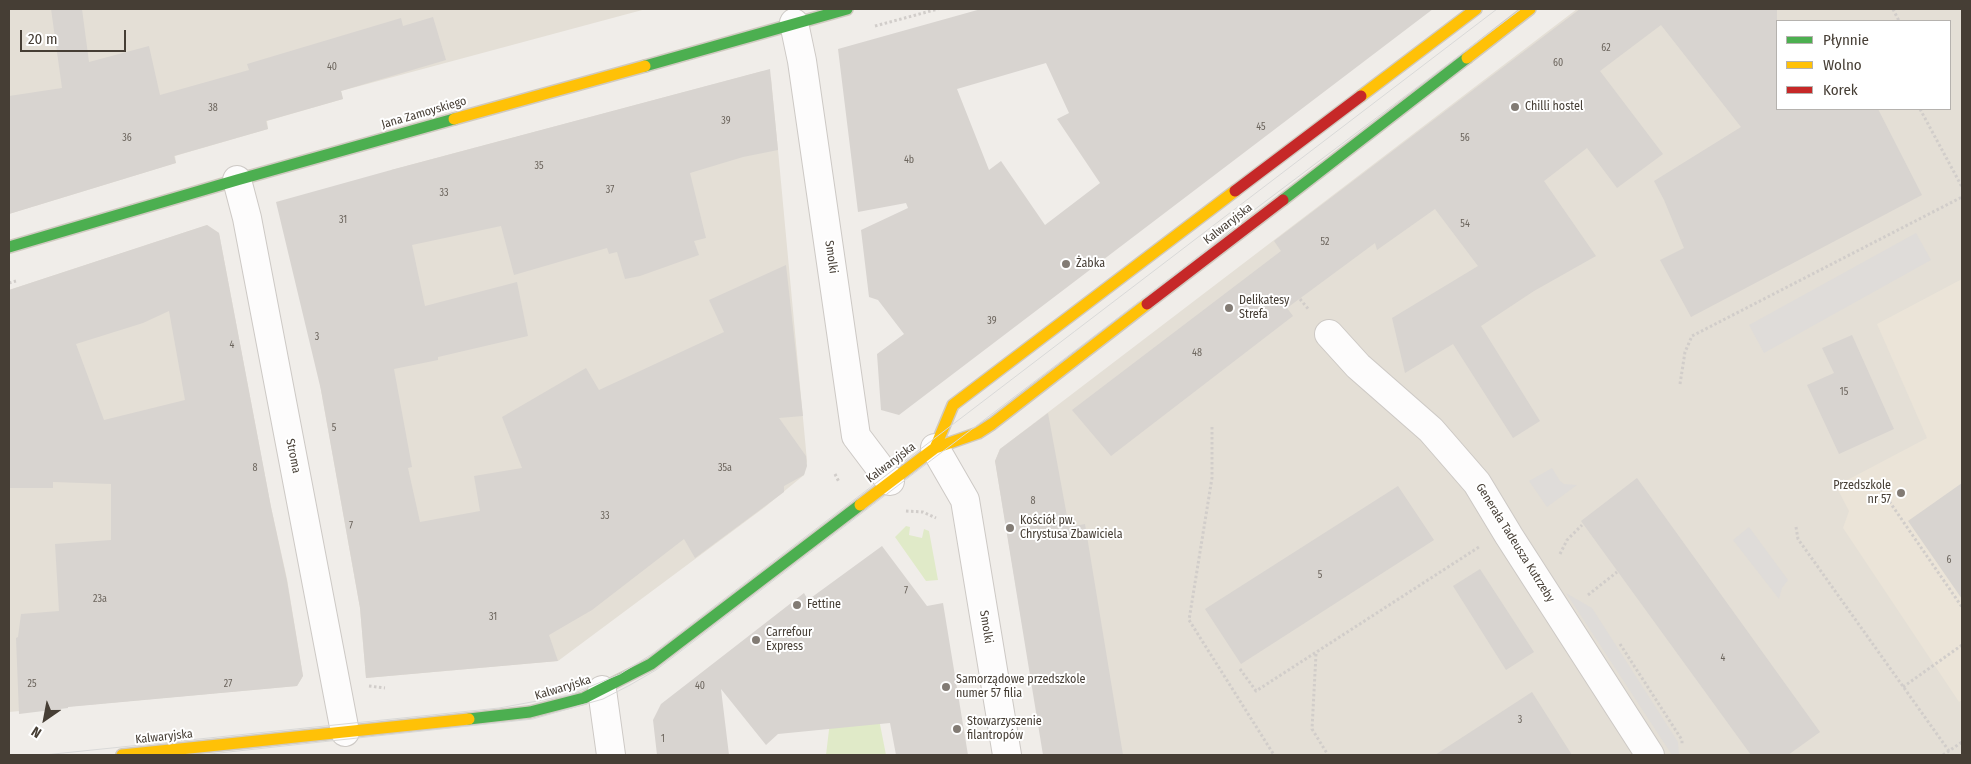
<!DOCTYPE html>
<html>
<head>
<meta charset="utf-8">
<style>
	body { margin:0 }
	#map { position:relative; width:1971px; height:764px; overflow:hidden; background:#f0ede9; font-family:"Fira Sans Condensed",sans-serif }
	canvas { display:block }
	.frame { position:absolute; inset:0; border:10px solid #463e35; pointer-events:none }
	.legend { position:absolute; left:1776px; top:20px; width:175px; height:90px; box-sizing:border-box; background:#fff; border:1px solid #b5b2ae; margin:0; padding:6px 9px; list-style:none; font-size:15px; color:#463e35 }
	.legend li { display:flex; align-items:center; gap:10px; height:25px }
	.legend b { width:25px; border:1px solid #b5b2ae }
	.north { position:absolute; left:20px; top:694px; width:50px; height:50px; -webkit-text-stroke:4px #fff; paint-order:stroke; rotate:213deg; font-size:14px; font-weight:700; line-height:20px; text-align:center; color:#463e35 }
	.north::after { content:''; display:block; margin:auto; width:18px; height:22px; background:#463e35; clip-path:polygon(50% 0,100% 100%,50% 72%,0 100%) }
	.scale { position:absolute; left:20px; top:30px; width:106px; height:22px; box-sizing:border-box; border:2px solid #463e35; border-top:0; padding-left:6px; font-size:15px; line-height:18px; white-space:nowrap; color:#463e35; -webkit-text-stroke:4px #fff; paint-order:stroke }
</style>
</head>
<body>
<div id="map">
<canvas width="1971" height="764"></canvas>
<div class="frame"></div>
<ul class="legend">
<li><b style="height:6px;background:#4caf50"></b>Płynnie</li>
<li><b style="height:6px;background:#ffc107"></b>Wolno</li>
<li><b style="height:6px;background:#c62828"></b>Korek</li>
</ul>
<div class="north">N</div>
<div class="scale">20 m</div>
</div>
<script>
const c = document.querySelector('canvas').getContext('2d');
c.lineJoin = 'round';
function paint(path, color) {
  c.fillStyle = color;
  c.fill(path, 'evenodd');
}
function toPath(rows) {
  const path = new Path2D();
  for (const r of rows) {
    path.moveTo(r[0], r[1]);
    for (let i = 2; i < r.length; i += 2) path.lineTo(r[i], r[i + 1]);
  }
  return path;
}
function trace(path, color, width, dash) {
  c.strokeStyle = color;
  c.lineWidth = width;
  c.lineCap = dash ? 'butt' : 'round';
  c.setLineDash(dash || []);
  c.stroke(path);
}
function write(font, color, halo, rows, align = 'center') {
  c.font = font + ' "Fira Sans Condensed",sans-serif';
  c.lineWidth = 4;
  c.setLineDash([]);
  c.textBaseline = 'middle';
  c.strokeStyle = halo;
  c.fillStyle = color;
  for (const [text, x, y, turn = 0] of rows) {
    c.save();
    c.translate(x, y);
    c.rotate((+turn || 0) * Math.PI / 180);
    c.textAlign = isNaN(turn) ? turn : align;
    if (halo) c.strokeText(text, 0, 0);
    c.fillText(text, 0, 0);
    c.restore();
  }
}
paint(toPath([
	[9,9,646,9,341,91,343,99,267,121,268,129,175,156,176,163,9,214],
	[1577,9,1962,9,1962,755,1044,755,995,461,1000,449],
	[1777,21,1950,21,1950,109,1777,109],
	[763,71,771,78,778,150,807,461,804,475,765,507,558,661,366,678,360,608,320,385,391,170],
	[207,225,219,233,271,507,287,579,303,676,297,686,9,712,9,290]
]), '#e4dfd6');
paint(toPath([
	[1962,279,1962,700,1959,702,1843,528,1849,511,1836,486,1927,438,1877,324]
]), '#ebe4d8');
paint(toPath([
	[906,526,910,527,909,535,922,538,924,529,929,531,938,580,926,581,895,537],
	[877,709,886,755,826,755,831,713]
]), '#e0eac8');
paint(toPath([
	[1916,233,1931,260,1764,353,1749,325],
	[1552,468,1560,481,1564,484,1577,485,1547,507,1529,481],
	[1749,527,1788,580,1782,588,1779,599,1733,540],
	[1566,593,1592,608,1678,742,1679,755,1672,755]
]), '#dfdcd9');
paint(toPath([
	[51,9,82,9,89,62,149,46,160,95,249,70,247,64,401,18,403,26,433,17,446,60,341,91,343,99,266,121,268,129,174,156,176,163,9,214,9,96,62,88],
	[981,9,1433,9,899,415,881,410,877,354,904,334,878,300,869,297,861,230,908,208,906,203,858,212,838,49],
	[1046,63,1069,113,1057,119,1100,183,1045,225,1001,161,989,170,957,89],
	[1580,9,1777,9,1777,109,1878,109,1922,195,1691,317,1660,260,1684,248,1664,200,1654,181,1741,127,1661,25,1600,71,1663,154,1617,188,1587,148,1544,181,1596,256,1534,291,1481,326,1540,421,1513,438,1453,344,1405,373,1392,318,1478,266,1435,209,1377,250,1375,243,1287,308,1293,316,1111,456,1072,410,1281,251,1274,241],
	[770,69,778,150,743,157,690,173,706,238,694,241,699,255,640,276,625,279,617,252,609,254,607,248,514,275,501,226,412,245,425,306,517,282,528,336,438,357,438,360,394,369,412,467,408,468,420,522,480,511,474,476,522,468,502,417,586,368,599,390,724,332,709,300,786,265,803,416,779,418,806,456,807,466,804,475,784,486,784,492,695,558,684,539,592,610,549,635,558,661,366,678,360,608,321,390,276,202,391,170],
	[207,225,219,233,271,507,287,581,303,676,297,686,68,707,68,708,19,714,16,638,18,637,21,614,59,611,55,544,111,540,111,484,53,482,53,488,9,488,9,290],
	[169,311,185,400,104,420,76,344,143,323],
	[1852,335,1894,429,1839,454,1807,385,1834,373,1822,348],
	[1048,413,1069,527,1085,524,1123,755,1043,755,995,461,1000,449],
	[1637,478,1820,732,1788,755,1751,755,1581,521],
	[1962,483,1962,599,1908,521],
	[1398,486,1434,540,1241,664,1205,609],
	[882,546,927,606,943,603,968,755,896,755,890,723,778,734,766,745,721,689,729,755,657,755,653,720,661,704,804,593,808,600],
	[1480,569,1534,652,1506,670,1453,586],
	[1532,692,1572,755,1435,755]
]), '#d8d4d0');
const street = toPath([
	[794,23,802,61,856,436,890,481],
	[237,180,247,218,345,732],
	[1329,334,1358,366,1431,430,1477,483,1509,536,1650,755],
	[935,448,965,500,1007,755],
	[602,690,611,755]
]);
const fast = toPath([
	[645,66,847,9],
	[1283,200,1467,58],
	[9,247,237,180,454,119],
	[469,719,530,712,584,698,651,664,860,505]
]);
const slow = toPath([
	[1467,58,1530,9],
	[1361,96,1476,9],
	[454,119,645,66],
	[935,448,953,405,1235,191],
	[860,505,935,448,978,433,992,424,1147,304],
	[122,755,469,719]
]);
const jam = toPath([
	[1235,191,1361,96],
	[1147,304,1283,200]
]);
trace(street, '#cdc9c5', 30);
trace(fast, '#d0cac0', 14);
trace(slow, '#d0cac0', 14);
trace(jam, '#d0cac0', 14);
trace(toPath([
	[1893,9,1899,21],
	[875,26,938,9],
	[1920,109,1962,187],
	[9,283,16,281],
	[1300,299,1309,310],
	[1680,384,1685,352,1692,336,1962,197],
	[1212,427,1212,478,1189,620,1274,755],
	[835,474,839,482],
	[1878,485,1962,607],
	[906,511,923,512,936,518],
	[1796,527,1798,539,1949,751],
	[1560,554,1567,540,1582,525],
	[1588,595,1617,572],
	[1620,644,1682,740,1682,745],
	[1316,654,1312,729,1328,755],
	[1240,669,1256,691,1479,547],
	[369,686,385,688],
	[1903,687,1962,645],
	[1943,755,1962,742]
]), '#d1cdca', 3, [2.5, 2.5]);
trace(street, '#fdfcfc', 28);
trace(fast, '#4caf50', 11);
trace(slow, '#ffc107', 11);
trace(jam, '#c62828', 11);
trace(toPath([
	[44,755,499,708,570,695,620,674,652,654,1497,9],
	[201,755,533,719,603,699,630,685,656,670,1207,250,1250,213,1521,9]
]), '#d9d9d8', 1);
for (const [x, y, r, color] of [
	[1515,107,5,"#827b74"],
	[1066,264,5,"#827b74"],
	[1229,308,5,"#827b74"],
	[1901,493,5,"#827b74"],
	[1010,528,5,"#827b74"],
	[797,605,5,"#827b74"],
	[756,640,5,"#827b74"],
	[946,687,5,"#827b74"],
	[957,729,5,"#827b74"]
]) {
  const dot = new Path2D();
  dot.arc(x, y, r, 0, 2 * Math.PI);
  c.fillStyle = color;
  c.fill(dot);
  trace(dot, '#fff', 2);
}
write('10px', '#6c655d', null, [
	["62",1606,48],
	["60",1558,63],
	["40",332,67],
	["38",213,108],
	["39",726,121],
	["45",1261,127],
	["36",127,138],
	["56",1465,138],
	["4b",909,160],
	["35",539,166],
	["37",610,190],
	["33",444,193],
	["31",343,220],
	["54",1465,224],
	["52",1325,242],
	["39",992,321],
	["3",317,337],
	["4",232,345],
	["48",1197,353],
	["15",1844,392],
	["5",334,428],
	["8",255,468],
	["35a",725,468],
	["8",1033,501],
	["33",605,516],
	["7",351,526],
	["6",1949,560],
	["5",1320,575],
	["7",906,591],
	["23a",100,599],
	["31",493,617],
	["4",1723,658],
	["25",32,684],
	["27",228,684],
	["40",700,686],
	["3",1520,720],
	["1",663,739]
]);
write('12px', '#463e35', '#fff', [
	["Chilli hostel",1525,107],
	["Żabka",1076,264],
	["Delikatesy",1239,301],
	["Strefa",1239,315],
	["Przedszkole",1891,486,"right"],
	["nr 57",1891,500,"right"],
	["Kościół pw.",1020,521],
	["Chrystusa Zbawiciela",1020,535],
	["Fettine",807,605],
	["Carrefour",766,633],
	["Express",766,647],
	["Samorządowe przedszkole",956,680],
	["numer 57 filia",956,694],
	["Stowarzyszenie",967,722],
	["filantropów",967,736]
], 'left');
write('12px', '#463e35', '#fff', [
	["Jana Zamoyskiego",424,113,-16],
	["Kalwaryjska",1228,224,-38],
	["Smolki",831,257,82],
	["Stroma",293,456,79],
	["Kalwaryjska",891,463,-37],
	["Generała Tadeusza Kutrzeby",1515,543,58],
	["Smolki",986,627,81],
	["Kalwaryjska",563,688,-17],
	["Kalwaryjska",164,737,-6]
]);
</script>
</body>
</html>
